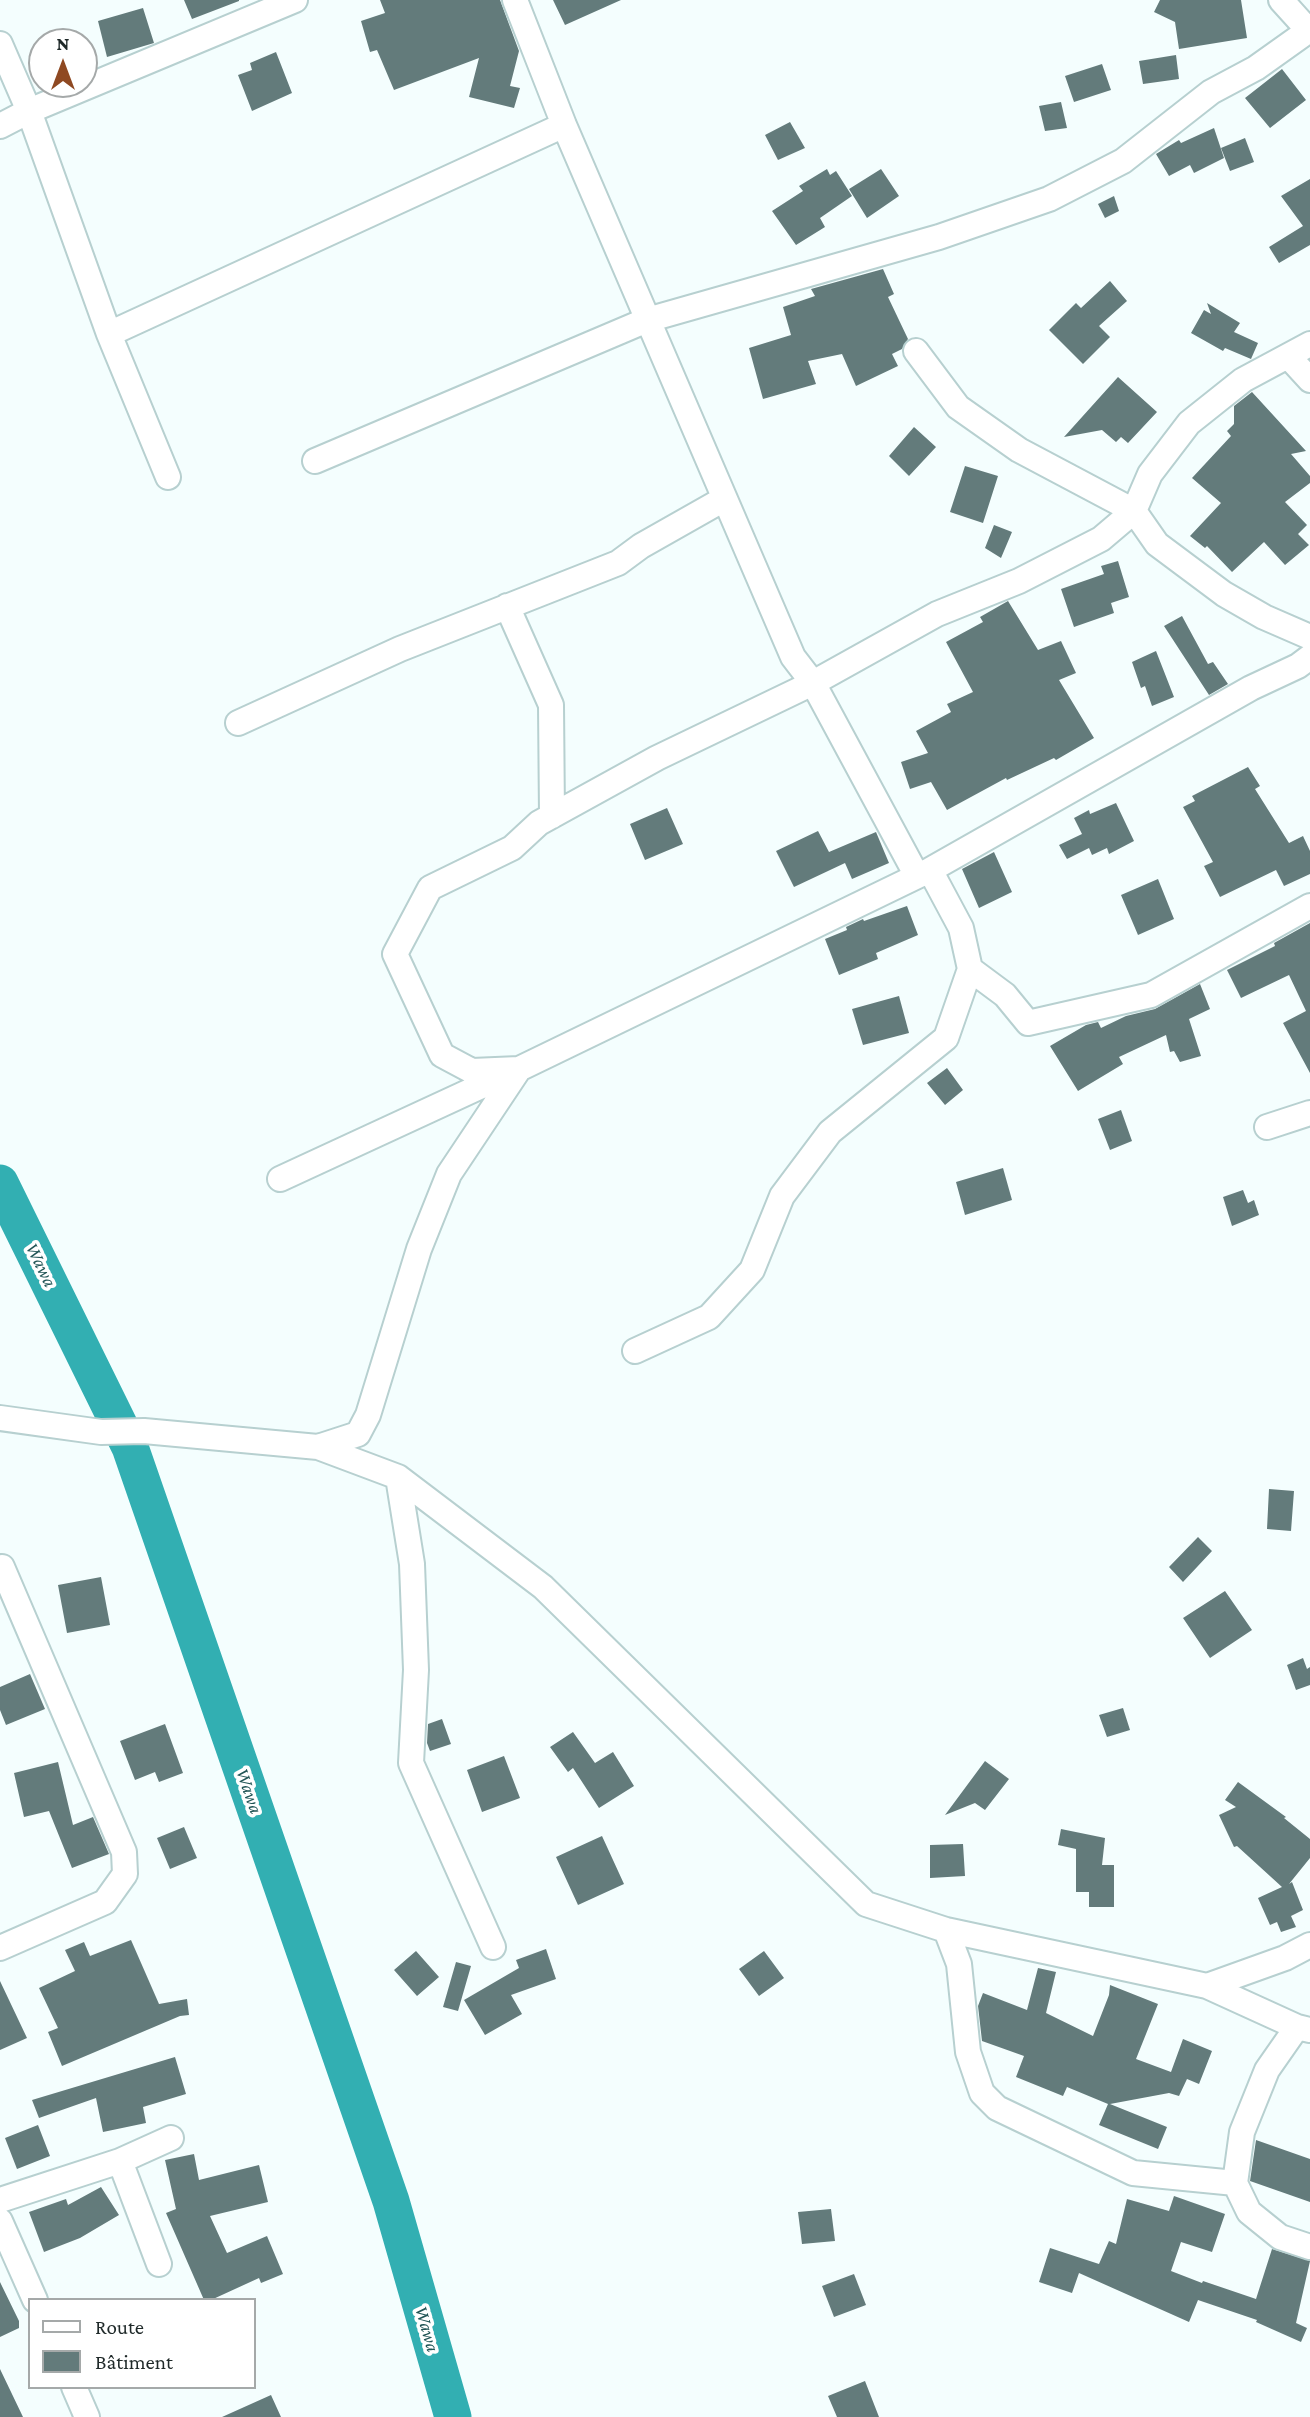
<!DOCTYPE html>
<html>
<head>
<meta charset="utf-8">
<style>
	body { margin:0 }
	#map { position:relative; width:1310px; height:2417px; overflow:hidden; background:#f4fefe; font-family:"Crimson Pro",serif }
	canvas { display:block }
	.legend { position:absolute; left:28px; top:2298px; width:228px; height:91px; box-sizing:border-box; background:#fff; border:2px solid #a5a9a9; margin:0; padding:9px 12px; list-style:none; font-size:21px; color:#1f2929 }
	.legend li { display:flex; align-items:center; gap:14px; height:35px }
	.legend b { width:35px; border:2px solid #a5a9a9 }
	.north { position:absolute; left:28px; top:28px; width:70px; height:70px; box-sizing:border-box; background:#fff; border:2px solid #a5a9a9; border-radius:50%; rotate:0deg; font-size:19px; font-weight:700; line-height:28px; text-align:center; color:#1f2929 }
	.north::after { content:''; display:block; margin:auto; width:24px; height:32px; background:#8f4922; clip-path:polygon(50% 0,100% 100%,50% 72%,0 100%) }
</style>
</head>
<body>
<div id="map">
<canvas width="1310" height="2417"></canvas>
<ul class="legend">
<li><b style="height:9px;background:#fff"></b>Route</li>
<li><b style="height:19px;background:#637b7b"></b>Bâtiment</li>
</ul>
<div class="north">N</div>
</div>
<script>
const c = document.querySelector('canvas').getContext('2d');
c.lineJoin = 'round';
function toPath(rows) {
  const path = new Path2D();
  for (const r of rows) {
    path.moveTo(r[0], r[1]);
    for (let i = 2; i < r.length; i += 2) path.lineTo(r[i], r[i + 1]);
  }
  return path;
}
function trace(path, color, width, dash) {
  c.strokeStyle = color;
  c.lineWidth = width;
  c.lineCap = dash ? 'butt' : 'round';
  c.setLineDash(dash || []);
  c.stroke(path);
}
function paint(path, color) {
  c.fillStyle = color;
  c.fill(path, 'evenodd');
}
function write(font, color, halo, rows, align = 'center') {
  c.font = font + ' "Crimson Pro",serif';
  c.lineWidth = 7;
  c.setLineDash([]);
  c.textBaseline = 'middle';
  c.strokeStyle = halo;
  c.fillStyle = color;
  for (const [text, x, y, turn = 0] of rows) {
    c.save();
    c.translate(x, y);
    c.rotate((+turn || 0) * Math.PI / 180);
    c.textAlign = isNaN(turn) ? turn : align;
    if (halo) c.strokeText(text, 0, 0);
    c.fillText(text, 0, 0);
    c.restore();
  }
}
trace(toPath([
	[0,1183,130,1447,391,2201,453,2417]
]), '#32afb2', 37);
paint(toPath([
	[184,0,239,0,239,1,192,19],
	[380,0,500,0,519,51,510,86,520,88,514,108,469,97,479,58,394,90,377,50,370,52,361,21,385,13],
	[553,0,621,0,565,25],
	[1160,0,1241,0,1247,38,1179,49,1175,22,1154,12],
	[143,8,154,43,107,57,98,21],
	[276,52,292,93,252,111,238,75,252,70,250,63],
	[1176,55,1179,79,1143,84,1139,61],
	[1102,64,1111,90,1074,102,1065,76],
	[1282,69,1306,100,1270,128,1245,98],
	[1061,102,1067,128,1045,131,1039,106],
	[790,122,805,148,778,160,765,135],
	[1214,128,1224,158,1194,173,1190,165,1169,176,1156,154,1179,140,1181,143],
	[1245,138,1254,162,1230,171,1221,148],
	[827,169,830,175,836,171,852,196,820,218,825,227,796,245,772,211,803,191,799,186],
	[881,169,899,196,867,218,849,189],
	[1310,179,1310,245,1279,263,1269,247,1303,226,1281,196],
	[1114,196,1119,211,1105,218,1098,204],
	[883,269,894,294,888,297,908,339,902,349,892,354,898,366,856,386,842,354,808,361,816,384,763,399,749,348,791,335,783,307,815,296,811,289],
	[1110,281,1127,301,1099,326,1110,337,1083,364,1049,330,1076,303,1081,308],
	[1207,303,1240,323,1234,332,1258,343,1251,359,1225,348,1223,351,1191,333,1204,310,1211,314],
	[1118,377,1157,412,1128,443,1121,437,1116,442,1102,430,1064,437],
	[1252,392,1306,451,1291,454,1310,476,1310,483,1285,502,1307,525,1298,534,1309,545,1285,565,1264,542,1232,572,1207,546,1205,548,1190,536,1221,503,1192,478,1231,436,1227,431,1234,424,1234,406],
	[914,427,936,447,909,476,889,456],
	[965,466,998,476,983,523,950,512],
	[994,525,1012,532,1001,558,985,548],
	[1118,561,1129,597,1111,603,1114,613,1074,627,1061,589,1104,574,1101,566],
	[1008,601,1038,650,1061,641,1076,673,1059,680,1094,738,1056,760,1054,758,1007,780,1006,778,947,810,931,782,910,789,901,762,928,753,916,731,951,712,947,704,973,692,946,642,983,622,980,617],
	[1182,616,1208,664,1213,662,1228,684,1209,695,1164,626],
	[1156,651,1174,697,1152,706,1145,686,1141,688,1132,662],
	[1248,767,1260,786,1255,789,1289,843,1303,836,1310,851,1310,874,1284,886,1276,870,1220,897,1204,866,1213,862,1183,807,1195,801,1192,796],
	[1116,803,1134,841,1109,854,1107,848,1092,855,1089,848,1067,859,1059,845,1082,834,1074,818,1089,810,1090,814],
	[667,808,683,844,645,860,630,824],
	[818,831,829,852,876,832,889,863,852,879,845,863,794,887,776,851],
	[994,852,1012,892,979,908,962,869],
	[1158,879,1174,919,1138,935,1121,895],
	[907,906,918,935,876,953,878,959,839,975,825,939,847,930,846,927,863,919,864,921],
	[1310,923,1310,1073,1283,1023,1306,1011,1289,975,1241,998,1227,970,1275,946,1274,943],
	[1200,984,1210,1009,1189,1019,1201,1056,1180,1062,1174,1051,1170,1052,1166,1035,1119,1057,1123,1064,1078,1091,1050,1046,1086,1025,1098,1022,1101,1028,1126,1016,1155,1009],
	[899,996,909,1033,863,1045,852,1009],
	[947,1068,963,1090,945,1105,927,1083],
	[1121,1110,1132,1141,1110,1150,1098,1119],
	[1003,1168,1012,1200,965,1215,956,1182],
	[1243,1190,1248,1203,1254,1200,1259,1215,1232,1226,1223,1197],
	[1269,1489,1294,1491,1291,1531,1267,1529],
	[1198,1537,1212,1551,1183,1582,1169,1567],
	[101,1577,110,1625,67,1633,58,1585],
	[1225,1591,1252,1630,1210,1658,1183,1618],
	[1303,1658,1307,1669,1310,1667,1310,1685,1296,1690,1287,1665],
	[30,1674,45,1709,6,1725,0,1710,0,1687],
	[1123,1708,1130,1730,1107,1737,1099,1715],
	[442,1719,451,1744,430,1751,427,1743,428,1724],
	[165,1724,183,1773,159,1782,155,1772,135,1780,120,1741],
	[573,1732,595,1763,613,1752,634,1786,599,1808,573,1768,568,1772,550,1747],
	[504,1756,520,1798,482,1812,467,1770],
	[985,1761,1009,1779,985,1810,975,1803,945,1815],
	[58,1762,73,1825,93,1817,109,1854,72,1868,49,1811,24,1817,14,1773],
	[1238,1782,1286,1817,1284,1818,1310,1839,1310,1858,1289,1884,1292,1882,1303,1910,1291,1916,1296,1927,1281,1932,1277,1922,1270,1925,1258,1898,1282,1887,1237,1846,1234,1847,1219,1815,1236,1807,1225,1800],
	[184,1827,197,1858,170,1869,157,1838],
	[1061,1829,1105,1838,1102,1865,1114,1865,1114,1907,1089,1907,1089,1892,1076,1892,1076,1849,1058,1845],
	[602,1836,624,1884,578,1905,556,1857],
	[963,1844,965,1876,930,1878,930,1845],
	[131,1940,159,2004,187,1999,189,2015,180,2016,62,2066,48,2032,58,2028,39,1988,75,1971,65,1950,84,1942,90,1956],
	[546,1949,556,1979,511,1995,522,2014,485,2035,464,2000,519,1968,516,1960],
	[416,1951,439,1977,417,1996,394,1970],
	[764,1951,784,1978,759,1996,739,1969],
	[456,1962,471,1966,458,2011,443,2007],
	[1038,1968,1056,1972,1046,2013,1093,2036,1109,1995,1110,1985,1158,2004,1136,2059,1171,2072,1183,2039,1212,2051,1199,2084,1187,2079,1179,2096,1169,2093,1110,2104,1167,2127,1158,2149,1099,2125,1108,2104,1067,2087,1063,2096,1016,2077,1024,2056,982,2041,978,2006,983,1993,1027,2010],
	[0,1981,27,2038,0,2050],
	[175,2057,186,2094,143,2107,146,2123,103,2132,96,2098,39,2118,32,2100],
	[38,2125,50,2156,17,2169,5,2138],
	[1256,2140,1310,2159,1310,2202,1250,2181],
	[194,2154,199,2180,259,2165,268,2202,210,2216,227,2253,267,2236,283,2274,261,2283,259,2278,211,2300,204,2300,166,2213,176,2209,165,2160],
	[101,2187,119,2215,80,2238,44,2252,29,2212,66,2199,68,2205],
	[1174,2196,1225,2214,1212,2252,1181,2242,1171,2271,1202,2283,1203,2281,1256,2299,1272,2249,1310,2261,1296,2323,1307,2328,1301,2342,1256,2322,1257,2320,1198,2300,1189,2322,1079,2273,1072,2293,1039,2282,1050,2248,1099,2264,1109,2241,1116,2244,1127,2199,1169,2211],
	[831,2209,835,2241,802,2244,798,2212],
	[854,2274,866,2305,834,2317,822,2286],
	[0,2282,19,2321,19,2328,0,2337],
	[0,2369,23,2417,0,2417],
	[865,2381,879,2417,837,2417,828,2396],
	[271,2395,281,2417,222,2417]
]), '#637b7b');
const minor = toPath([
	[515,0,564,125,793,657,813,683,917,876],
	[1281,0,1310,32],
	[0,44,29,111,109,334,168,477],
	[0,126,29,111,295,0],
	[109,334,564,125],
	[1310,344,1243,380,1189,423,1150,474,1134,511,1101,539,1019,581,937,614,813,683,657,758,539,823,512,848,430,888,395,954,442,1055,472,1071,519,1069,930,870,1251,688,1298,666,1310,657],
	[916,351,958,407,1019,450,1134,511,1157,544,1224,594,1264,617,1310,637],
	[1288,356,1310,380],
	[315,461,647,320,939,237,1049,199,1123,161,1211,92,1256,68,1308,31],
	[507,606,551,705,552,816],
	[238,723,400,649,618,563,641,546,724,499],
	[970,969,1005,995,1028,1023,1151,995,1310,906],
	[1267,1127,1310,1113],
	[280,1179,505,1075],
	[635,1351,709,1317,752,1270,782,1196,830,1132,946,1038,970,969,961,928,930,870],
	[0,1418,101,1432,144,1431,318,1447,398,1477,543,1587,866,1904,946,1930,1207,1986,1297,2027,1310,2030],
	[318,1447,358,1434,368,1415,419,1249,449,1174,519,1069],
	[398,1477,412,1564,416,1670,411,1763,493,1947],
	[946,1930,959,1964,968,2052,982,2093,997,2108,1133,2173,1235,2183],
	[0,1948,105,1902,125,1874,124,1852,2,1567],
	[1207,1986,1285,1958,1310,1945],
	[1297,2027,1267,2070,1242,2132,1235,2183,1249,2212,1280,2237,1310,2247],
	[120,2161,159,2264],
	[0,2200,120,2161,171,2138],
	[0,2221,35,2300],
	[74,2387,87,2417]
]);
trace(minor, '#b7d0d0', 28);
trace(minor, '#fff', 24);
write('italic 19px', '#225556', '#fff', [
	["Wawa",41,1265,64],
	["Wawa",249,1791,71],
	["Wawa",427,2329,74]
]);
</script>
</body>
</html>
